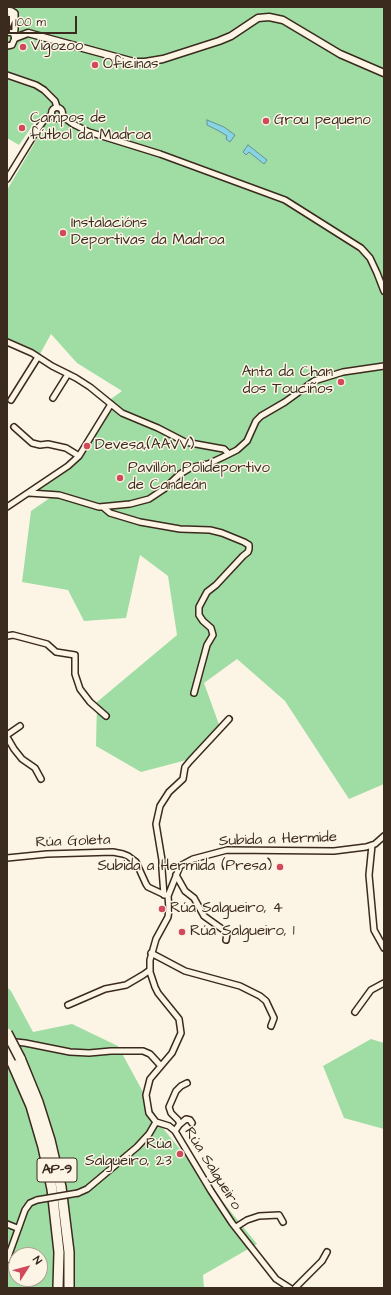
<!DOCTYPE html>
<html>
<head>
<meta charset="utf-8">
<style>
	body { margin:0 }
	#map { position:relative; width:391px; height:1295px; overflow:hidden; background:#fcf5e5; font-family:"Architects Daughter",sans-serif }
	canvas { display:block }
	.frame { position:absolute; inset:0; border:8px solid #3b2a1e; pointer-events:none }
	.north { position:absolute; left:8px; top:1247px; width:40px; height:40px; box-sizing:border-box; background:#fcf5e5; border:1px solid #afa495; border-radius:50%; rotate:54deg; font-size:11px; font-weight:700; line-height:16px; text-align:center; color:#3b2a1e }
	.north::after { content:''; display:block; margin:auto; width:14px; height:18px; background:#d1495b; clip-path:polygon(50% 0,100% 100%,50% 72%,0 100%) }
	.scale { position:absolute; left:8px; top:16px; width:69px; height:18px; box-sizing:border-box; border:2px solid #3b2a1e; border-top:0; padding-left:5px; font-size:12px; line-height:14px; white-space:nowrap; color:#3b2a1e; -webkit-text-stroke:3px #fcf5e5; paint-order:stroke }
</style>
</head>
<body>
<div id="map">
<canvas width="391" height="1295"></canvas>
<div class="frame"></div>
<div class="north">N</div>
<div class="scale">100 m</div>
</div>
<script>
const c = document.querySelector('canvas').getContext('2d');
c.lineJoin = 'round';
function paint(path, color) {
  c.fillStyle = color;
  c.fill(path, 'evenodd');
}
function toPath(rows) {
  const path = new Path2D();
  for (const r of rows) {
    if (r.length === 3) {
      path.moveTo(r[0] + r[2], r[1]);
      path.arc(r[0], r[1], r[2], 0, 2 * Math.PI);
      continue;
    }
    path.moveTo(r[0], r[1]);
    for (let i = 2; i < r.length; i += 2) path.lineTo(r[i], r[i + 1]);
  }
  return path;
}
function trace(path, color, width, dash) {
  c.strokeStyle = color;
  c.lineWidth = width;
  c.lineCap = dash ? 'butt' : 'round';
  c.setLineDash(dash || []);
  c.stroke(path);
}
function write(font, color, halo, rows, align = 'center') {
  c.font = font + ' "Architects Daughter",sans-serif';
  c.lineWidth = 3;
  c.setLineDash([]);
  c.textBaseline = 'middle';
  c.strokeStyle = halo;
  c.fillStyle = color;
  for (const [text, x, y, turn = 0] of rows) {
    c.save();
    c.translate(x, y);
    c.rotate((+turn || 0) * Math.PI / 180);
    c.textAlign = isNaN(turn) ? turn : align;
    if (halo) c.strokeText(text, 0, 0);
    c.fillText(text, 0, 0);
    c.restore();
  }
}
paint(toPath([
	[7,7,384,7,384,784,349,799,285,701,237,659,204,683,221,730,198,757,141,772,96,746,97,702,177,635,168,576,140,555,126,618,84,621,68,590,22,582,31,511,54,495,37,491,63,474,87,446,98,426,108,401,122,391,77,363,51,334,40,354,26,346,7,338,7,190,44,127,35,122,19,145,7,138],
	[7,987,11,991,33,1032,72,1024,118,1046,162,1127,257,1244,203,1275,204,1288,7,1288],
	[16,1255,40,1255,40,1279,16,1279],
	[371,1039,384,1043,384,1129,344,1118,323,1066]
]), '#a0dda4');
const water = toPath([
	[207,120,224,127,235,135,230,142,226,139,227,136,219,131,207,125,207,120],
	[248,145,267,160,264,164,249,152,246,155,243,152,248,145]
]);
paint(water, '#86d4e4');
trace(water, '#689095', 1);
const minor = toPath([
	[7,10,12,11,15,13,15,29,14,35],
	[7,27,10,20,11,14,8,11],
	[7,32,13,33,15,38,12,45,7,46],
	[7,75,36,85,44,90,55,101,57,107],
	[57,113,5.5],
	[62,116,73,124,89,132,160,154,285,200,361,248,370,258,377,273,384,291],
	[7,179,39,127,45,119,52,115],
	[7,342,32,353,52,366,76,378,90,387,122,413,158,428,185,442,218,448,224,449,229,454],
	[53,398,68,374],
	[11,400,38,357],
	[14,427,32,443,40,445,48,444,66,448,79,456],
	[29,493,59,495,99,507,130,504,149,499,164,489,180,474,190,468,208,464,223,457,237,450,247,441,256,421,261,416,285,402,314,381,343,372,384,366],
	[7,507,68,466,79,456,111,404],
	[103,507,110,513,140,522,180,529,210,530,222,533,244,542,249,545,249,549,248,552,243,556,216,585,207,592,199,607,199,615,203,621,211,628,213,635,207,645,194,693],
	[7,636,13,635,47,644,56,652,75,655,75,674,80,689,90,702,106,716],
	[7,735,20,726],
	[7,737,14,749,22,759,35,768,41,779],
	[372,845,369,875,374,930,384,948],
	[7,858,47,854,113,852,123,854,128,856,136,862,146,884,148,887,165,895],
	[176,875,185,891,194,898,204,916,225,931,227,934,226,940],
	[164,895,162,869,162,860,156,824,160,806,169,792,183,779,185,767,190,761,229,719],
	[151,953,185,971,240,986,260,996,266,1001,274,1018,271,1026],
	[68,1005,105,989,126,985,143,975,150,970],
	[355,1012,371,990,384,983],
	[7,1044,16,1042,25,1043,70,1052,89,1053,111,1051,143,1051,150,1054,161,1066],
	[180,1124,178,1120,171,1113,169,1107,176,1091,181,1086,187,1083],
	[175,1131,179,1125,186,1119,190,1120,192,1123],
	[78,1193,87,1189,137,1147,149,1134,156,1122],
	[7,1224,17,1228],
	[236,1227,247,1220,259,1216,279,1215,283,1222],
	[7,1260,25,1210,30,1203,37,1200],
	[290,1288,276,1279,232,1223,211,1191,175,1131,169,1126,156,1122,149,1113,146,1095,150,1079,172,1053,181,1033,179,1019,158,993,155,987,150,972,150,960,156,939,168,917,169,909,168,896,180,866,193,859,227,850,334,851,366,847,375,844,384,836],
	[295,1288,322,1261,327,1252]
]);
const tertiary = toPath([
	[15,38,28,33,134,62,145,62,163,59,219,41,231,36,258,18,269,17,283,20,340,54,384,73]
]);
const motorway = toPath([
	[7,1051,31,1106,43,1147,52,1189,59,1252,58,1288],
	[20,1058,38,1102,50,1140,61,1187,69,1252,69,1288]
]);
trace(minor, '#3b2a1e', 8);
trace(tertiary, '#3b2a1e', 9);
trace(motorway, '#3b2a1e', 12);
trace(minor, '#fcf5e5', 5);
trace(tertiary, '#fcf5e5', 6);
trace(motorway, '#fcf5e5', 9);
const minorBridge = toPath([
	[37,1200,78,1193]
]);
const motorwayBridge = toPath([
	[7,1033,20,1058]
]);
trace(minorBridge, '#3b2a1e', 8, []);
trace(motorwayBridge, '#3b2a1e', 12, []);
trace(minorBridge, '#fcf5e5', 5);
trace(motorwayBridge, '#fcf5e5', 9);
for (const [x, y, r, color] of [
	[23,47,4,"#d1495b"],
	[95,65,4,"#d1495b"],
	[266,121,4,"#d1495b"],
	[22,128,4,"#d1495b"],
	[63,233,4,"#d1495b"],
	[341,382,4,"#d1495b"],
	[87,446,4,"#d1495b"],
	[120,478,4,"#d1495b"],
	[280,867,4,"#d1495b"],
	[162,909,4,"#d1495b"],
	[182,932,4,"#d1495b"],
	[180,1154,4,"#d1495b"]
]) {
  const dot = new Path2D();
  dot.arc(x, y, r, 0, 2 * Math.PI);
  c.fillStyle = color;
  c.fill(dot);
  trace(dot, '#fcf5e5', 1.5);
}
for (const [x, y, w] of [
	[57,1170,40]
]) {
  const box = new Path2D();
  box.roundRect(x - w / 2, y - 12, w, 24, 3);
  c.fillStyle = '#fcf5e5';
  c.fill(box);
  trace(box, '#3b2a1e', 1);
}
write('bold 14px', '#3b2a1e', null, [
	["AP-9",57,1170]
]);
write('15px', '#3b2a1e', '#fcf5e5', [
	["Vigozoo",31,47],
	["Oficinas",103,65],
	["Campos de",30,119],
	["fútbol da Madroa",30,136],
	["Grou pequeno",274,121],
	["Instalacións",71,224],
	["Deportivas da Madroa",71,241],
	["Anta da Chan",333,373,"right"],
	["dos Touciños",333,390,"right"],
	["Devesa,(AAVV)",95,446],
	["Pavillón Polideportivo",128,469],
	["de Candeán",128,486],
	["Subida a Hermida (Presa)",272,867,"right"],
	["Rúa Salgueiro, 4",170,909],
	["Rúa Salgueiro, 1",190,932],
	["Rúa",172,1145,"right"],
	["Salgueiro, 23",172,1162,"right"]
], 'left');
write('15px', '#3b2a1e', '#fcf5e5', [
	["Subida a Hermide",278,840,-2],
	["Rúa Goleta",73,842,-2],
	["Rúa Salgueiro",212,1169,58]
]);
</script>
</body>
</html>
